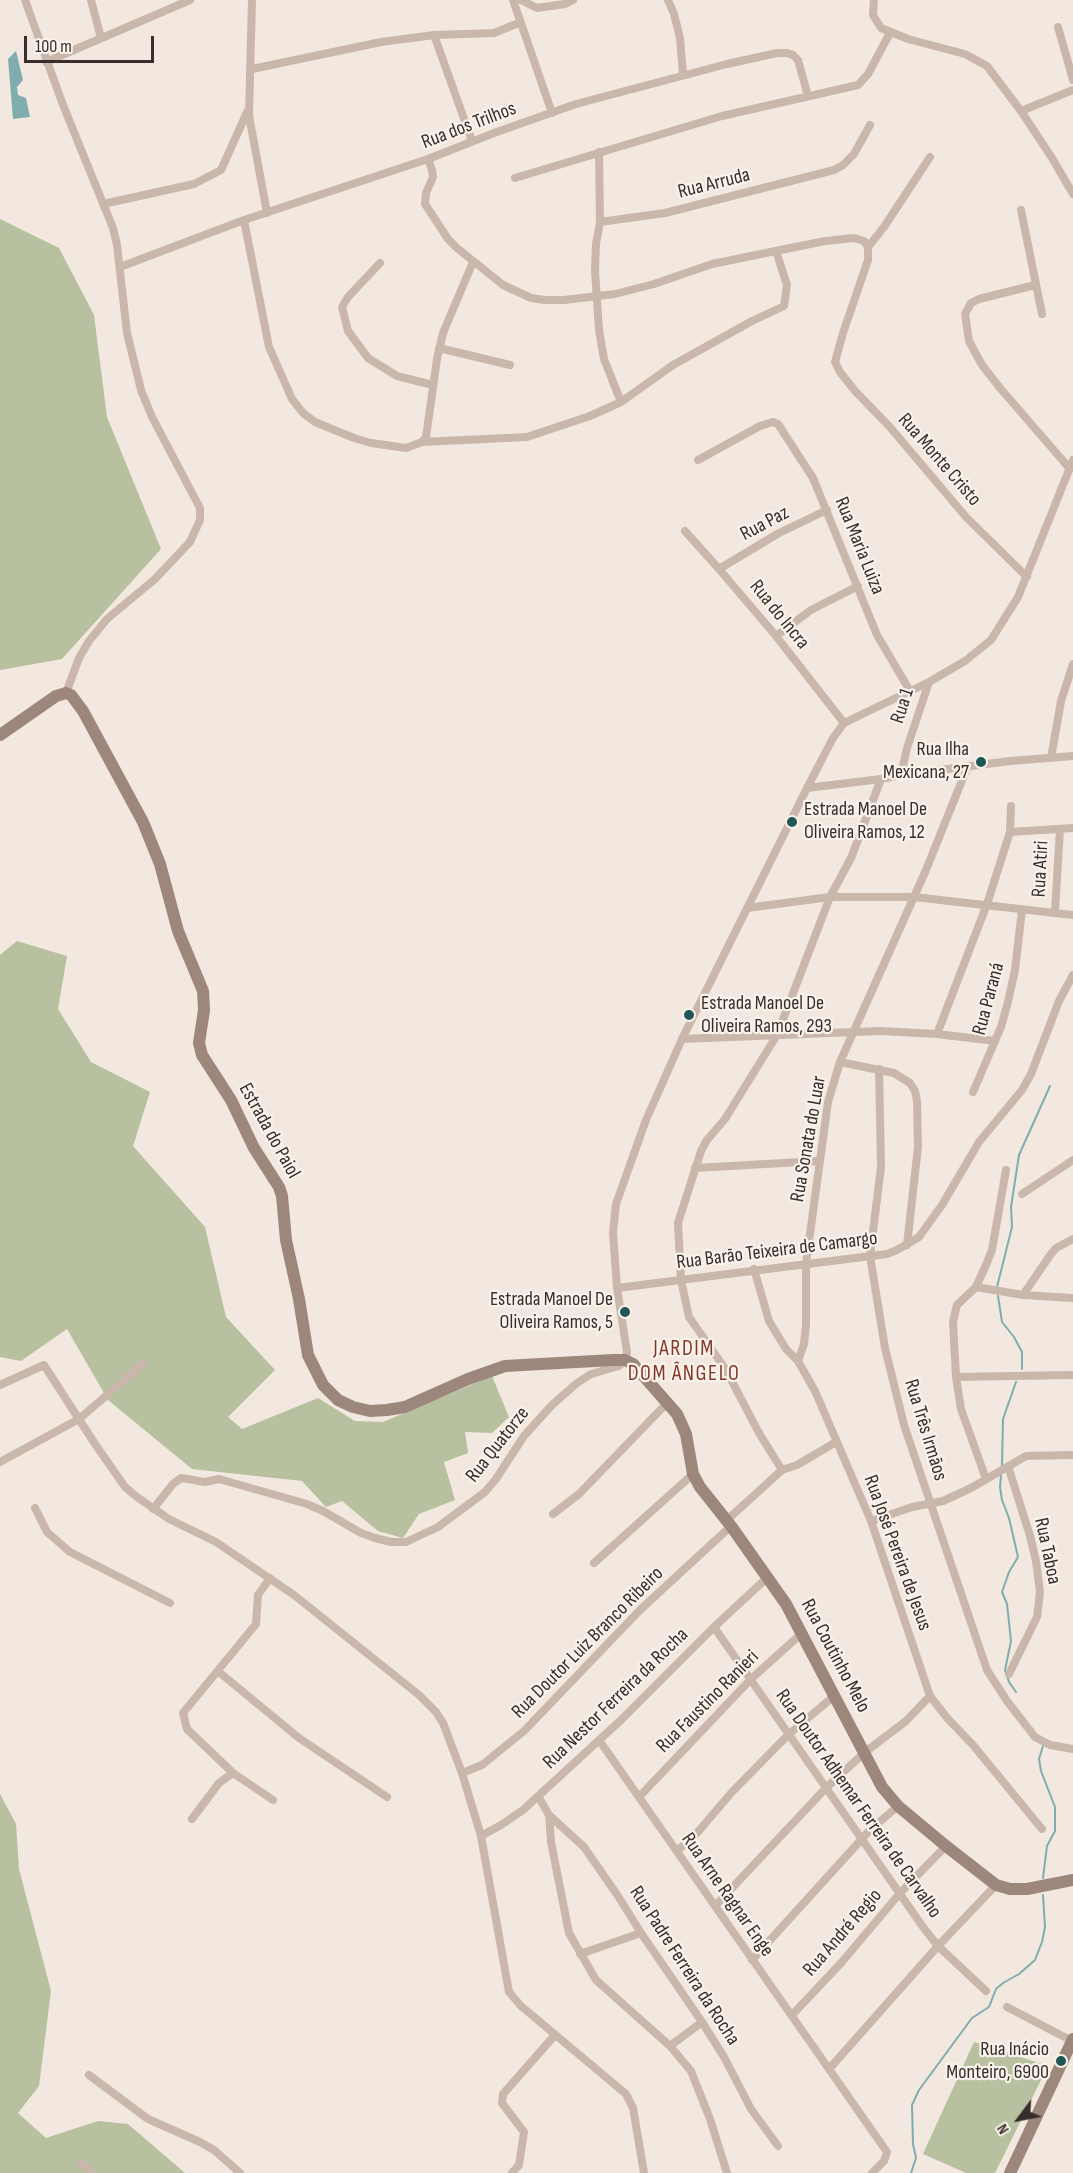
<!DOCTYPE html>
<html>
<head>
<meta charset="utf-8">
<style>
	body { margin:0 }
	#map { position:relative; width:1073px; height:2173px; overflow:hidden; background:#f2e8df; font-family:"Sofia Sans Condensed",sans-serif }
	canvas { display:block }
	.north { position:absolute; left:989px; top:2089px; width:60px; height:60px; -webkit-text-stroke:4px #f9f2eb; paint-order:stroke; rotate:238deg; font-size:16px; font-weight:700; line-height:24px; text-align:center; color:#382d2a }
	.north::after { content:''; display:block; margin:auto; width:21px; height:27px; background:#382d2a; clip-path:polygon(50% 0,100% 100%,50% 72%,0 100%) }
	.scale { position:absolute; left:24px; top:36px; width:130px; height:27px; box-sizing:border-box; border:3px solid #382d2a; border-top:0; padding-left:8px; font-size:18px; line-height:21px; white-space:nowrap; color:#382d2a; -webkit-text-stroke:4px #f9f2eb; paint-order:stroke }
</style>
</head>
<body>
<div id="map">
<canvas width="1073" height="2173"></canvas>
<div class="north">N</div>
<div class="scale">100 m</div>
</div>
<script>
const c = document.querySelector('canvas').getContext('2d');
c.lineJoin = 'round';
function paint(path, color) {
  c.fillStyle = color;
  c.fill(path, 'evenodd');
}
function toPath(rows) {
  const path = new Path2D();
  for (const r of rows) {
    path.moveTo(r[0], r[1]);
    for (let i = 2; i < r.length; i += 2) path.lineTo(r[i], r[i + 1]);
  }
  return path;
}
function trace(path, color, width, dash) {
  c.strokeStyle = color;
  c.lineWidth = width;
  c.lineCap = dash ? 'butt' : 'round';
  c.setLineDash(dash || []);
  c.stroke(path);
}
function write(font, color, halo, rows, align = 'center') {
  c.font = font + ' "Sofia Sans Condensed",sans-serif';
  c.lineWidth = 4.5;
  c.setLineDash([]);
  c.textBaseline = 'middle';
  c.strokeStyle = halo;
  c.fillStyle = color;
  for (const [text, x, y, turn = 0] of rows) {
    c.save();
    c.translate(x, y);
    c.rotate((+turn || 0) * Math.PI / 180);
    c.textAlign = isNaN(turn) ? turn : align;
    if (halo) c.strokeText(text, 0, 0);
    c.fillText(text, 0, 0);
    c.restore();
  }
}
paint(toPath([
	[0,219,59,248,94,315,107,417,161,549,62,659,0,670],
	[17,941,67,956,58,1009,91,1062,150,1092,133,1146,205,1227,226,1317,275,1370,228,1417,242,1429,318,1398,355,1421,383,1422,492,1376,509,1417,492,1433,465,1432,468,1453,444,1462,455,1500,419,1514,403,1538,378,1531,342,1501,326,1507,302,1481,192,1469,108,1400,67,1329,21,1361,0,1357,0,955],
	[0,1794,16,1824,19,1869,51,1991,39,2086,18,2113,46,2138,98,2121,128,2124,185,2173,0,2173],
	[974,2042,1048,2066,995,2173,966,2173,923,2154]
]), '#b7c09f');
paint(toPath([
	[16,51,23,80,17,87,18,95,26,98,30,117,13,119,8,59]
]), '#7fadad');
trace(toPath([
	[997,1287,1012,1227,1011,1207,1019,1155,1050,1086],
	[998,1296,1002,1322,1014,1337,1022,1352,1022,1369],
	[1002,1466,1003,1419,1016,1382],
	[1001,1475,1000,1487,1002,1500,1009,1518,1018,1557,1009,1572,1002,1592,1007,1604,1011,1641,1005,1670,1009,1682,1016,1692],
	[1043,1746,1039,1759,1041,1771,1055,1807,1055,1831,1047,1846,1043,1878],
	[911,2173,916,2158,913,2144,912,2105,919,2090,972,2018,989,2007,996,1989,1003,1983,1019,1974,1035,1960,1042,1942,1045,1927,1043,1895]
]), '#7fadad', 2);
trace(toPath([
	[25,0,63,105,113,228,117,245,127,333,141,390,152,417,200,508,200,520,190,542,155,579,107,619,89,641,79,658,66,693],
	[91,0,101,38],
	[513,0,552,113],
	[521,0,537,8,565,4,573,0],
	[668,0,674,14,680,38,683,75],
	[874,0,873,15,881,28,908,39,965,54,987,66,1021,111,1052,158,1073,194],
	[1058,27,1073,80],
	[434,35,472,141],
	[46,62,190,0],
	[252,69,381,42,434,35,494,33,521,22],
	[1021,111,1073,90],
	[249,115,252,0],
	[599,152,600,222,596,244,595,271,599,330,604,359,621,402],
	[930,157,884,227,868,247,868,260,843,333,835,362,840,372,855,391,889,426,966,517,1027,577],
	[428,159,432,170,433,177,426,193,425,204,448,239,457,248,503,285,531,298,545,300,564,300,615,294,654,284,712,264,825,241,854,238,864,241,868,247],
	[515,178,722,116,858,85,868,74,890,33],
	[103,204,194,184,221,170,248,110,267,213],
	[1021,210,1042,314],
	[244,220,269,347,292,399,303,413,315,422,354,438,371,443,406,448,422,442,426,437,437,359,443,333,473,262],
	[600,222,665,213,834,170,843,165,854,154,870,125],
	[380,263,348,297,342,307,348,331,368,358,397,376,433,385],
	[120,267,244,220,428,159,494,133,576,104,727,64,777,53,787,53,793,55,798,60,808,96],
	[1035,285,979,299,971,303,965,314,969,341,982,365,1000,388,1070,469],
	[439,348,510,365],
	[422,442,527,437,590,416,621,402,673,365,752,321,784,306,787,285,776,251],
	[698,460,760,426,773,422,778,424,813,478,877,635,910,691],
	[685,531,719,569,776,636,844,723],
	[719,569,779,533,827,510],
	[776,636,811,610,858,586],
	[1051,758,1061,701,1073,664],
	[901,775,907,748,929,682],
	[807,788,881,779,901,775,1010,761,1073,756],
	[1010,832,1073,828],
	[747,908,830,897,914,897,1073,915],
	[1055,912,1060,829],
	[937,1034,987,904,1010,832,1011,806],
	[682,1039,880,1031,937,1034,995,1041],
	[840,1062,894,1073,910,1083,915,1091,917,1101,918,1147,907,1245],
	[879,1069,881,1167,870,1256,885,1348,904,1425,987,1670,1007,1701,1035,1737,1050,1745,1073,1749],
	[973,1092,1001,1027,1008,1002,1015,970,1022,910],
	[695,1168,819,1161],
	[1022,1194,1073,1160],
	[754,1269,769,1321,786,1349,798,1361,815,1391,871,1521,930,1696,948,1719,973,1745,1042,1829],
	[976,1287,1023,1295,1073,1298],
	[617,1288,887,1254,897,1250,919,1237,942,1205,979,1142,1022,1090,1031,1074,1059,1001,1073,975],
	[1023,1295,1051,1254,1056,1248,1073,1239],
	[798,1361,804,1344,806,1325,806,1263,828,1102,840,1062,926,870,967,768],
	[956,1377,1073,1375],
	[0,1385,44,1365,95,1444,125,1487,137,1497,169,1519,216,1542,294,1595,419,1695,436,1712,443,1723,462,1773,481,1836,509,1992,521,2006,626,2094,633,2108,644,2173],
	[0,1462,79,1419,144,1363],
	[1008,1466,1030,1536,1036,1561,1040,1592,1037,1617,1009,1674],
	[782,1470,759,1433,726,1370,689,1317,681,1280,678,1223,701,1151,707,1140,725,1119,777,1035,830,897,851,858,881,779],
	[986,1479,961,1409,956,1377,953,1322,957,1305,976,1287,986,1265,992,1250,1006,1170],
	[35,1508,47,1532,70,1552,170,1603],
	[153,1509,173,1484,181,1478,205,1482,219,1479,307,1504,323,1511,361,1533,375,1538,391,1542,406,1542,438,1527,485,1492,496,1479,524,1436,552,1405,577,1383,591,1374,619,1366,625,1360,627,1352,617,1288,613,1232,616,1204,646,1120,682,1039,807,788,833,738,844,723,929,682,965,661,991,640,1018,597,1073,460],
	[553,1514,579,1494,668,1402],
	[727,1520,782,1470,797,1465,836,1442],
	[871,1521,912,1507,943,1501,971,1488,1026,1456,1073,1455],
	[594,1563,693,1474],
	[714,1627,923,1927,938,1946,986,1991],
	[219,1672,299,1738,387,1797],
	[599,1740,887,2152,884,2161,872,2173],
	[233,1773,187,1729,183,1713,256,1624,258,1595,270,1578],
	[462,1773,482,1765,524,1731,640,1610,731,1526],
	[538,1796,549,1815,551,1842,569,1933,596,1980,670,2046,691,2071,710,2119,727,2173],
	[639,1797,751,1679,802,1633],
	[549,1815,584,1847,618,1896,641,1933,702,2022,724,2057,751,2109,778,2146],
	[192,1819,219,1783,233,1773,273,1800],
	[481,1836,501,1825,523,1810,621,1720,714,1627,768,1577],
	[677,1851,697,1833,732,1792,788,1735,834,1696],
	[715,1906,826,1788,864,1753,906,1721,930,1696],
	[580,1954,641,1933],
	[752,1960,870,1830,898,1806],
	[1007,2007,1072,2041],
	[792,2015,842,1962,900,1893,946,1846],
	[670,2046,702,2022],
	[830,2068,938,1946,996,1885],
	[89,2075,148,2119,200,2142,214,2150,240,2173],
	[80,2163,92,2173],
	[512,2173,519,2165,524,2132,502,2103,503,2094,555,2035]
]), '#c9b7ab', 8);
trace(toPath([
	[0,735,56,696,66,693,71,695,83,711,143,822,160,864,178,931,203,991,204,1010,199,1043,202,1055,231,1100,254,1148,279,1187,282,1196,286,1240,299,1299,308,1355,323,1385,338,1400,353,1407,370,1411,387,1410,405,1407,468,1379,505,1366,613,1360,625,1360,633,1364,677,1414,686,1434,693,1474,700,1487,731,1526,786,1604,882,1787,898,1806,946,1846,996,1885,1010,1889,1027,1889,1073,1880],
	[1010,2173,1073,2039]
]), '#9d877c', 12);
for (const [x, y, r, color] of [
	[981,762,6,"#215657"],
	[792,822,6,"#215657"],
	[689,1015,6,"#215657"],
	[625,1312,6,"#215657"],
	[1061,2061,6,"#215657"]
]) {
  const dot = new Path2D();
  dot.arc(x, y, r, 0, 2 * Math.PI);
  c.fillStyle = color;
  c.fill(dot);
  trace(dot, '#f9f2eb', 2);
}
write('20px', '#382d2a', '#f9f2eb', [
	["Rua dos Trilhos",469,126,-21],
	["Rua Arruda",714,184,-14],
	["Rua Monte Cristo",939,460,49],
	["Rua Paz",765,524,-28],
	["Rua Maria Luiza",859,546,68],
	["Rua do Incra",779,615,51],
	["Rua 1",903,706,-72],
	["Rua Atiri",1041,869,-87],
	["Rua Paraná",989,999,-75],
	["Estrada do Paiol",269,1131,61],
	["Rua Sonata do Luar",809,1139,-80],
	["Rua Barão Teixeira de Camargo",777,1251,-7],
	["Rua Três Irmãos",925,1430,73],
	["Rua Quatorze",498,1445,-52],
	["Rua Taboa",1047,1551,78],
	["Rua José Pereira de Jesus",897,1553,70],
	["Rua Doutor Luiz Branco Ribeiro",588,1643,-45],
	["Rua Coutinho Melo",835,1656,62],
	["Rua Nestor Ferreira da Rocha",616,1699,-44],
	["Rua Faustino Ranieri",708,1702,-45],
	["Rua Doutor Adhemar Ferreira de Carvalho",858,1804,55],
	["Rua Arne Ragnar Enge",727,1895,55],
	["Rua André Regio",843,1933,-49],
	["Rua Padre Ferreira da Rocha",684,1966,57]
]);
write('20px', '#382d2a', '#f9f2eb', [
	["Rua Ilha",969,750],
	["Mexicana, 27",969,773],
	["Estrada Manoel De",804,810,"left"],
	["Oliveira Ramos, 12",804,833,"left"],
	["Estrada Manoel De",701,1004,"left"],
	["Oliveira Ramos, 293",701,1027,"left"],
	["Estrada Manoel De",613,1300],
	["Oliveira Ramos, 5",613,1323],
	["Rua Inácio",1049,2050],
	["Monteiro, 6900",1049,2073]
], 'right');
c.letterSpacing = '1.5px';
write('22px', '#833827', '#f9f2eb', [
	["JARDIM",684,1349],
	["DOM ÂNGELO",684,1374]
]);
c.letterSpacing = '0px';
</script>
</body>
</html>
